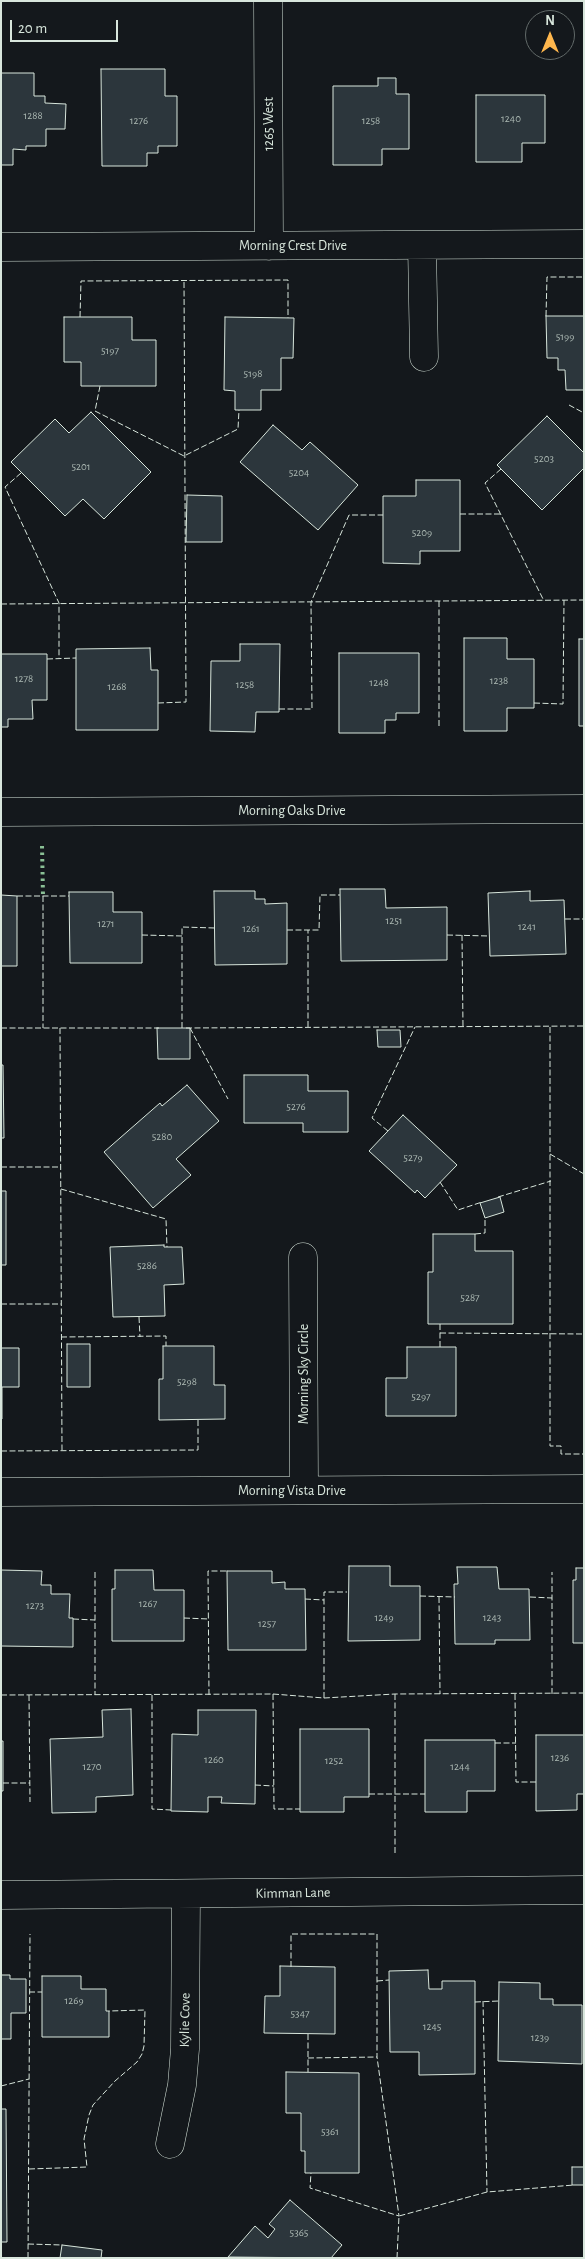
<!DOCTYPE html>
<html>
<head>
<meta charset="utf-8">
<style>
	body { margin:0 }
	#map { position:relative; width:585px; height:2259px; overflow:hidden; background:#14181c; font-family:"Alegreya Sans",sans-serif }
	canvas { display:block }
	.frame { position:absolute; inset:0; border:2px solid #d8e6dc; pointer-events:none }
	.north { position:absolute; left:525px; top:10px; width:50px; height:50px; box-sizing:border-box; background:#14181c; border:1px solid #626a69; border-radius:50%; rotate:0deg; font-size:14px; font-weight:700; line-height:20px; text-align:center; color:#d8e6dc }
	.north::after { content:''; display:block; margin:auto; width:18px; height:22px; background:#ffb74d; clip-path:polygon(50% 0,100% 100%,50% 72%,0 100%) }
	.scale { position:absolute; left:10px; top:20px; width:108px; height:22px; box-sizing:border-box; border:2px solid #d8e6dc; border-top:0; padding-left:6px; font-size:15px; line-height:18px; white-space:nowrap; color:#d8e6dc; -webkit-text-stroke:4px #14181c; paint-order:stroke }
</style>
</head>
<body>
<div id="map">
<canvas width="585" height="2259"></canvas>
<div class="frame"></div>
<div class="north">N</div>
<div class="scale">20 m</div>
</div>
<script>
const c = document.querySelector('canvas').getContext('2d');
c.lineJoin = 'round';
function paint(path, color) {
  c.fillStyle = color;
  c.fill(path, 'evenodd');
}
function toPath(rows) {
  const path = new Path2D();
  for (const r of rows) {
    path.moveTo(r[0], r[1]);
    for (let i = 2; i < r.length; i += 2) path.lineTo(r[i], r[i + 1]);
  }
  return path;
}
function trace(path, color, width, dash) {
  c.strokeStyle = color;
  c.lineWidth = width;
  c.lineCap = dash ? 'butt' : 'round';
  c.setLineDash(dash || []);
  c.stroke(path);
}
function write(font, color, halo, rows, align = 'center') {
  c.font = font + ' "Alegreya Sans",sans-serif';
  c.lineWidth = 4;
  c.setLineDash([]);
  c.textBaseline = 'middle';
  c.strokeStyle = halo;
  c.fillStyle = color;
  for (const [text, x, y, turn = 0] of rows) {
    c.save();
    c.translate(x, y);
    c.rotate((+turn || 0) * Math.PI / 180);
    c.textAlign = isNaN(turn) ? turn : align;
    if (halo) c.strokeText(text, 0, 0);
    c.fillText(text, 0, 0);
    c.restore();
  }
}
const building = toPath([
	[101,69,165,69,165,96,177,96,177,146,158,146,158,153,147,153,147,166,102,166,101,69],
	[1,73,34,73,34,96,45,96,45,103,66,104,65,129,46,129,46,146,26,146,26,150,13,149,13,165,1,165,1,73],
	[378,78,396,78,396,94,409,94,409,149,382,149,382,165,333,165,333,86,378,86,378,78],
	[476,95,545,95,545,143,522,143,522,162,476,162,476,95],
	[546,316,584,316,584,390,566,390,565,370,558,370,558,358,547,358,546,316],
	[64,317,132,317,132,340,156,340,156,386,81,386,81,362,64,362,64,317],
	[225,317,294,318,293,358,281,358,281,390,261,390,261,410,235,410,235,391,224,390,225,317],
	[91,412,151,472,104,519,83,499,65,516,11,462,55,419,69,433,91,412],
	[547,416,584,453,584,468,542,510,497,465,547,416],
	[273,425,302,450,310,442,358,485,318,530,240,462,273,425],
	[416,480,460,480,460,551,420,551,420,564,383,563,383,496,416,496,416,480],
	[187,495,222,496,222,542,186,542,187,495],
	[464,638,507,638,507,659,534,659,534,708,507,708,507,731,464,731,464,638],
	[579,639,584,639,584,726,579,726,579,639],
	[240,644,280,644,279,712,256,712,255,732,210,731,211,661,240,661,240,644],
	[150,648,151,670,158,670,158,730,76,730,76,649,150,648],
	[339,653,419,653,419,713,396,713,396,720,385,720,385,733,339,733,339,653],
	[1,654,47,654,47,700,32,700,33,719,8,719,8,727,1,727,1,654],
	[340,889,385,889,386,908,447,907,447,960,341,961,340,889],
	[214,891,255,891,255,899,265,899,265,904,287,903,287,964,215,965,214,891],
	[530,891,530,901,564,900,566,954,490,956,488,893,530,891],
	[69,892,113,892,113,912,142,912,142,963,70,963,69,892],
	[1,895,17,896,17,966,1,966,1,895],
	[157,1028,190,1028,190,1059,158,1059,157,1028],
	[377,1030,400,1030,401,1047,378,1047,377,1030],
	[1,1065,3,1065,4,1138,1,1138,1,1065],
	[244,1075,308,1075,308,1091,348,1091,348,1132,303,1132,303,1123,244,1123,244,1075],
	[187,1085,219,1121,176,1159,191,1175,153,1208,104,1152,160,1103,162,1106,187,1085],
	[403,1115,457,1165,425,1198,417,1190,415,1193,369,1151,403,1115],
	[1,1191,6,1191,6,1265,1,1265,1,1191],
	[500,1197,504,1212,485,1218,480,1203,500,1197],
	[433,1234,475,1234,475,1251,513,1251,513,1324,428,1324,428,1272,433,1272,433,1234],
	[164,1245,164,1247,182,1247,184,1284,164,1285,165,1316,113,1317,110,1247,164,1245],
	[67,1344,90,1344,90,1387,67,1387,67,1344],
	[163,1346,214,1346,214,1385,225,1385,225,1419,159,1420,159,1379,163,1379,163,1346],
	[407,1347,456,1347,456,1416,386,1416,386,1378,407,1378,407,1347],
	[1,1348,19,1348,19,1387,2,1387,2,1419,1,1419,1,1348],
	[349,1566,390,1566,390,1586,420,1586,420,1640,348,1641,349,1566],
	[457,1567,497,1567,499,1589,529,1589,530,1640,495,1640,495,1644,455,1644,454,1584,458,1584,457,1567],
	[576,1568,584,1568,584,1643,573,1643,573,1580,576,1580,576,1568],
	[1,1570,42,1571,41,1585,51,1585,51,1594,70,1594,69,1618,73,1618,73,1647,1,1646,1,1570],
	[115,1570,153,1570,154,1590,184,1590,184,1641,112,1641,112,1589,115,1589,115,1570],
	[227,1571,272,1571,272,1583,285,1582,285,1589,305,1589,306,1650,228,1650,227,1571],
	[131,1709,133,1795,96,1797,96,1812,52,1813,50,1739,103,1737,102,1710,131,1709],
	[198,1710,256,1710,255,1804,221,1803,222,1797,208,1797,208,1812,171,1811,172,1734,198,1735,198,1710],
	[300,1729,369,1729,369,1797,344,1797,344,1812,300,1812,300,1729],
	[536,1735,584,1735,584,1794,577,1794,577,1810,536,1811,536,1735],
	[425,1740,495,1740,495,1791,467,1791,467,1812,425,1812,425,1740],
	[1,1741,3,1741,3,1791,1,1791,1,1741],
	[280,1966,335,1967,335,2034,264,2033,265,1996,280,1996,280,1966],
	[428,1970,429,1989,442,1989,442,1981,475,1981,475,2074,419,2075,419,2052,390,2052,389,1971,428,1970],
	[1,1975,10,1975,10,1979,26,1979,26,2013,11,2013,11,2039,1,2039,1,1975],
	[42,1976,81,1976,81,1989,106,1989,106,2011,109,2011,109,2037,42,2037,42,1976],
	[499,1982,540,1983,540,1999,553,1999,553,2005,582,2005,582,2064,498,2061,499,1982],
	[286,2072,359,2073,359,2173,305,2173,305,2151,301,2151,301,2113,286,2113,286,2072],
	[1,2109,6,2109,7,2242,1,2242,1,2109],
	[572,2167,584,2167,584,2185,572,2185,572,2167],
	[290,2200,342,2245,331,2258,228,2257,255,2226,268,2238,275,2229,269,2224,290,2200],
	[62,2245,102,2250,101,2258,60,2258,62,2245]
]);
paint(building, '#2c363c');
trace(building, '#d8e6dc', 1);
const minor = toPath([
	[268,1,269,246],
	[422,245,424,357],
	[1,247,584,244],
	[1,812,584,809],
	[303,1257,304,1490],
	[1,1492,584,1489],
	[1,1895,584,1890],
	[170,2144,182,2085,185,2049,186,1894]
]);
trace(minor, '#d8e6dc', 29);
trace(minor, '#14181c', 28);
trace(toPath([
	[42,846,43,896]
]), '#8ac095', 4, [2.5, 4]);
trace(toPath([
	[546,316,547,277,584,277],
	[80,317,81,281,288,280,288,318],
	[100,386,95,411,184,456,238,429,239,410],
	[569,405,584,413],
	[501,469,485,483,544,601],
	[21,473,5,487,59,603,59,658],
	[460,514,501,514],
	[439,601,439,727],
	[1,604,584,600],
	[47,659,76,658],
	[158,703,186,702,184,280],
	[534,703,563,704,564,600],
	[279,709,312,709,311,602,349,515,383,515],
	[17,896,69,896],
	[43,896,43,1028],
	[565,919,584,919],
	[287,930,319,930,320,895,340,895],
	[142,935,182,936],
	[447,935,489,936],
	[462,935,463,1027],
	[308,1027,308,930],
	[550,1027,550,1446,561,1446,561,1454,584,1454],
	[1,1028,159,1028],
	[60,1028,62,1450],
	[182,1028,182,927,215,928],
	[186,1028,584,1026],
	[190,1028,228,1099],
	[388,1131,372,1118,415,1027],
	[550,1154,584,1174],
	[1,1167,61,1167],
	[440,1182,458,1210,482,1202],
	[61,1189,166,1219,167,1247],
	[498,1197,551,1181],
	[475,1234,485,1233,485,1218],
	[1,1304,61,1304],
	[139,1317,140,1337],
	[440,1333,584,1334],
	[61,1337,166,1336,166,1346],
	[440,1347,440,1324],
	[1,1451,198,1450,198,1420],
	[95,1572,95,1695],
	[420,1596,455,1597],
	[439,1597,440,1694],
	[530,1597,552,1598],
	[305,1599,324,1600],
	[184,1618,209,1619],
	[73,1619,95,1620],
	[273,1694,274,1809,300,1809],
	[395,1694,395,1853],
	[515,1694,516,1782,536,1782],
	[552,1694,552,1572],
	[1,1695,273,1694,324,1698,395,1694,584,1693],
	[29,1695,30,1802],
	[152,1695,152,1809,171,1810],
	[209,1695,208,1571,227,1571],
	[324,1698,324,1592,347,1592],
	[495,1743,516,1743],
	[3,1783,30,1783],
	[255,1785,274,1786],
	[369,1794,425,1794],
	[291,1967,291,1934,377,1934,377,2057,399,2216,310,2188,311,2173],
	[377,1981,389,1980],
	[29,1992,42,1992],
	[483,2001,487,2192],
	[475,2002,499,2001],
	[308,2034,308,2072],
	[308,2058,377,2057],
	[1,2086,29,2079],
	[29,2169,87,2167,84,2139,89,2115,93,2105,115,2081,137,2062,142,2054,144,2046,145,2010,109,2011],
	[28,2244,62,2245],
	[28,2258,30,1934],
	[397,2258,399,2216,487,2192,574,2185]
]), '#d8e6dc', 1, [6, 2.5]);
write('11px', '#adbab4', null, [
	["1288",33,116],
	["1240",511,119],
	["1276",139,121],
	["1258",371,121],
	["5199",565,337],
	["5197",110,351],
	["5198",253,374],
	["5203",544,459],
	["5201",81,467],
	["5204",299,473],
	["5209",422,533],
	["1278",24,679],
	["1238",499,681],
	["1248",379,683],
	["1258",245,685],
	["1268",117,687],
	["1251",394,921],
	["1271",106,924],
	["1241",527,927],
	["1261",251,929],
	["5276",296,1107],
	["5280",162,1137],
	["5279",413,1158],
	["5286",147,1266],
	["5287",470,1298],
	["5298",187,1382],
	["5297",421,1397],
	["1267",148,1604],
	["1273",35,1606],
	["1249",384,1618],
	["1243",492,1618],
	["1257",267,1624],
	["1236",560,1758],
	["1260",214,1760],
	["1252",334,1761],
	["1270",92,1767],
	["1244",460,1767],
	["1269",74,2001],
	["5347",300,2014],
	["1245",432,2027],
	["1239",540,2038],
	["5361",330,2132],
	["5365",299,2233]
]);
write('14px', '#d8e6dc', '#14181c', [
	["1265 West",269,124,-90],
	["Morning Crest Drive",293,246],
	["Morning Oaks Drive",292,811],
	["Morning Sky Circle",304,1374,-90],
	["Morning Vista Drive",292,1491],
	["Kimman Lane",293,1893,-1],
	["Kylie Cove",185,2020,-89]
]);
</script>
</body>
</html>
